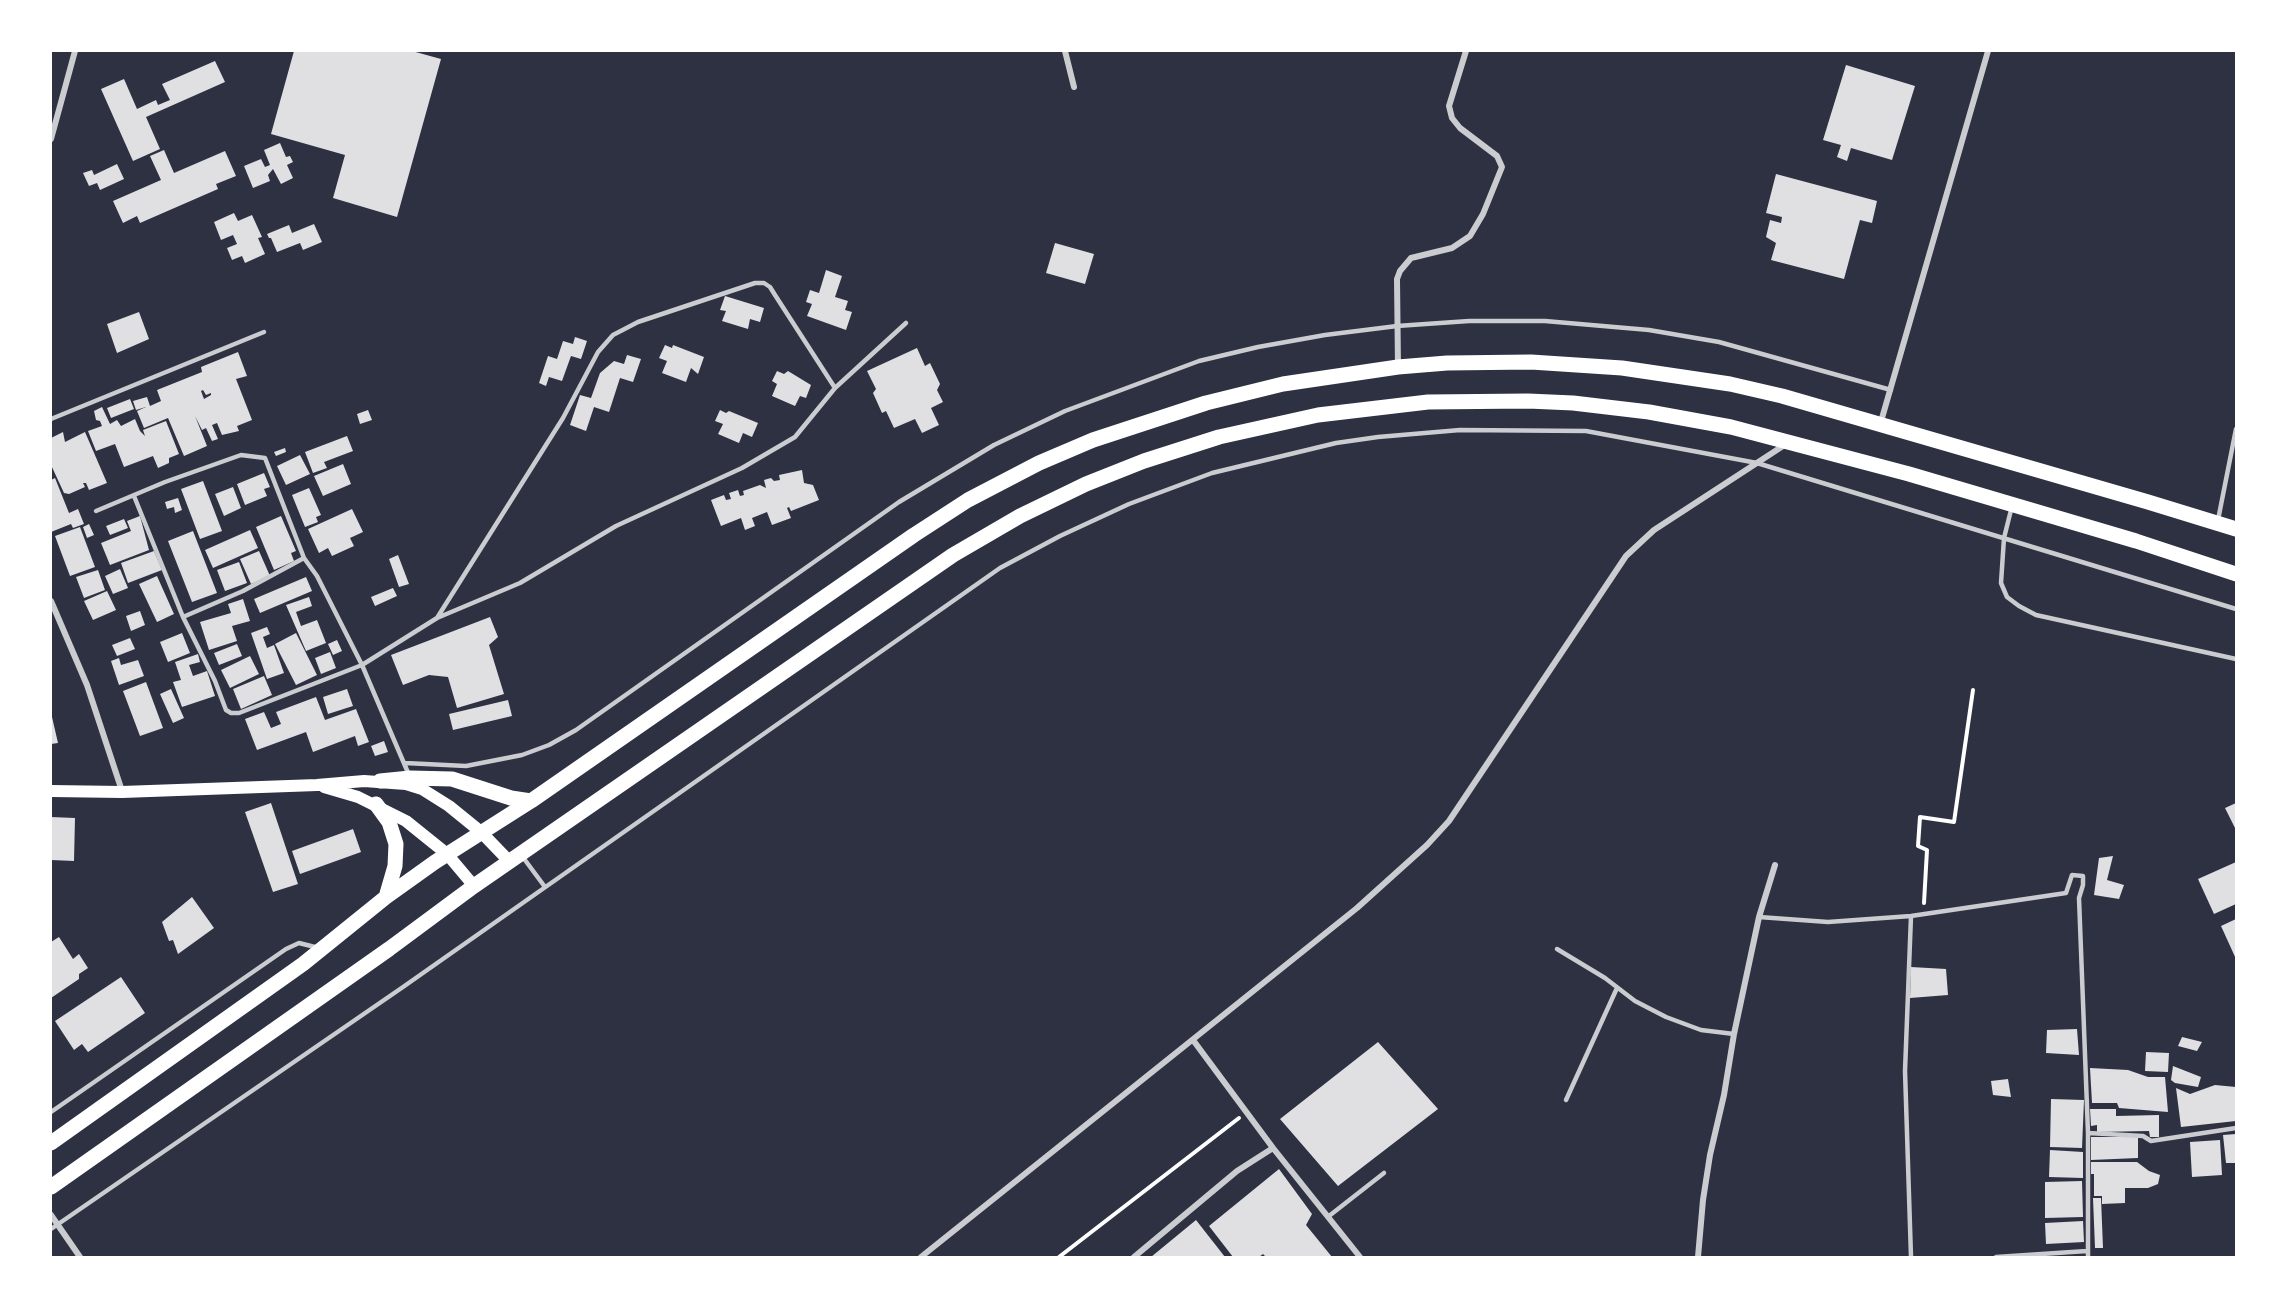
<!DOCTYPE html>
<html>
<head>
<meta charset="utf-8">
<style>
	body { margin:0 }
	#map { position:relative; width:2287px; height:1308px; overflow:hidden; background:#2d3142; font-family:Barlow,sans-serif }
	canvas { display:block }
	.frame { position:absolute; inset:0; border:52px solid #fff; pointer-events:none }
</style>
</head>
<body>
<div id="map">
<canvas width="2287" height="1308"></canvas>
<div class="frame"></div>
</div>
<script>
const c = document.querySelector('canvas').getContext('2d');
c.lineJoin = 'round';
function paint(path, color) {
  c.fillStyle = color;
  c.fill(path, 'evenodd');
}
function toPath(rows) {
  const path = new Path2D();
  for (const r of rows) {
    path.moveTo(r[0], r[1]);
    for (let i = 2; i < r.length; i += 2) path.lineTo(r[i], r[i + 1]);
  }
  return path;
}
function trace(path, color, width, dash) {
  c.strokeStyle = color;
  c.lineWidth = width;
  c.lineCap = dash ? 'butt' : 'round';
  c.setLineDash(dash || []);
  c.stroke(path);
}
paint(toPath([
	[294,51,412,51,441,59,397,217,333,198,345,155,271,134],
	[215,61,225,82,146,117,160,149,133,161,101,89,124,79,137,109,156,100,158,105,170,100,162,84],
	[1846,65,1915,86,1892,160,1851,148,1847,161,1837,157,1841,145,1823,140],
	[280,143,286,157,290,156,293,162,287,165,293,178,281,184,273,169,268,175,270,181,253,188,244,166,261,159,265,167,270,165,264,150],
	[164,150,174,173,225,151,236,176,216,184,218,189,140,223,137,216,123,223,113,201,161,180,150,156],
	[117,164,124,179,100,190,97,183,89,186,83,173,92,170,94,175],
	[1776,174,1877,201,1872,223,1860,220,1844,279,1771,260,1776,243,1766,237,1770,220,1781,223,1782,217,1766,213],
	[234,213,238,221,252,215,262,237,258,238,265,254,245,263,242,256,232,260,227,248,237,244,233,235,221,240,214,222],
	[314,224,322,242,303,250,300,243,277,252,271,238,269,238,267,234,289,225,292,233],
	[1055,243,1094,254,1085,284,1046,273],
	[826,270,842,276,835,297,848,301,845,310,852,312,846,330,807,316,812,304,806,302,810,290,819,293],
	[725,296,764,308,760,322,750,319,748,329,722,321,726,311,720,310],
	[139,312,149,339,117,353,107,324],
	[575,337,587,341,581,359,571,356,562,381,549,377,546,386,539,383,548,356,557,359,563,341,573,344],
	[665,345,672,348,673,345,704,357,698,374,691,368,686,382,662,373,667,361,659,358],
	[917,348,925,366,930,363,940,384,937,390,943,402,931,408,939,425,922,433,915,419,894,428,886,411,882,413,873,393,876,389,867,371],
	[238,352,247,376,236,379,252,420,237,426,239,431,222,435,217,423,212,425,218,439,212,441,206,428,202,430,195,416,207,446,184,456,168,418,144,428,137,411,146,407,136,410,133,401,147,397,150,406,161,401,157,390,202,372,201,367],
	[203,390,206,395,211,393,211,395,204,399,201,391],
	[627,355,641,359,633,382,620,378,609,412,594,407,586,431,570,425,580,395,591,398,600,373,614,361,624,364],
	[777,371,784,374,788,371,811,385,806,398,800,396,795,406,772,396,777,384,772,381],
	[130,399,134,409,111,418,107,408],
	[102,407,110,424,117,420,121,426,135,419,140,431,145,436,143,430,166,421,179,454,169,458,169,463,158,468,153,456,124,467,115,444,96,451,88,431,102,426,100,421,96,420,94,411],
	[368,410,372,420,360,424,357,414],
	[720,410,726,413,729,411,758,423,752,437,743,433,739,443,718,434,723,424,715,421],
	[63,432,65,442,85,432,107,483,89,490,86,483,83,483,85,487,69,494,64,493,51,465,51,438],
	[347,436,353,451,324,462,327,468,313,473,305,452],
	[285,448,286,452,276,456,274,452],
	[300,455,310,474,286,485,277,466],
	[343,464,351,484,323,496,314,476],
	[802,470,804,483,813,485,819,500,791,511,789,507,787,508,791,518,772,525,767,512,752,518,755,526,745,530,741,518,721,526,711,500,724,495,726,500,731,499,729,493,738,490,740,496,744,495,743,491,760,485,766,488,764,480,771,478,774,481,780,480,779,475],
	[264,473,270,487,264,489,267,496,245,505,237,484],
	[55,478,69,513,78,509,84,524,73,528,71,524,51,532,51,480],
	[203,481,222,531,200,539,181,489],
	[233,487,241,508,224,516,215,494],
	[309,488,321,515,316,517,318,522,305,527,292,495],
	[178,498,182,510,175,513,174,507,167,509,165,502],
	[352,509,363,532,350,538,354,546,332,556,328,548,319,553,308,529],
	[140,516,149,550,110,565,101,543,131,531,127,521],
	[281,516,296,551,291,553,294,561,274,570,256,527],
	[124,519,128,528,110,535,106,526],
	[89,524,94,535,87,538,83,527],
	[80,527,95,567,70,576,55,536],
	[250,530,258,548,213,568,205,550],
	[193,531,217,593,192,602,168,541],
	[154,551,162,570,128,583,121,563],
	[259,551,270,576,251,584,240,559],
	[398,555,409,584,399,587,389,559],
	[239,562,247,583,225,591,217,570],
	[120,569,128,588,113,594,105,576],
	[98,570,105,590,84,598,76,577],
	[157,576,174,614,157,622,139,584],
	[306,577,312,591,260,613,254,599],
	[393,588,397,596,375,606,371,597],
	[107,591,116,610,93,620,84,601],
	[309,597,312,606,296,612,301,626,317,620,326,643,306,651,286,605],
	[243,599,250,621,232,626,237,641,209,650,200,622,231,613,228,604],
	[140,611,145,625,131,631,126,616],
	[490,617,498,637,489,645,504,694,457,708,448,677,429,675,403,685,391,655],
	[267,627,270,634,263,637,267,648,274,645,284,673,267,679,251,633],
	[182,633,190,653,168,662,160,642],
	[296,633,317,675,296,685,275,644],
	[130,638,135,649,117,656,112,645],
	[337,640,342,651,333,655,328,644],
	[237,644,242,656,219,665,214,653],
	[330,652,336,668,321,674,315,658],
	[198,654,200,662,189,665,193,676,207,671,215,696,182,707,173,682,181,680,175,662],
	[250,656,259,674,230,688,221,670],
	[119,658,121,665,138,660,144,676,119,685,111,661],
	[264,676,272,695,241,709,233,689],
	[146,682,163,728,140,736,123,691],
	[171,689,184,718,173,723,160,694],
	[347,689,353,706,328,714,323,697],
	[316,697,325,720,356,709,369,742,358,746,355,736,313,752,306,732,257,750,245,719,264,712,271,728,281,724,276,712],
	[508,700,512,716,453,730,449,714],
	[51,717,52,717,58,743,51,744],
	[384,741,388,752,375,756,371,746],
	[271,803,298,884,273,892,245,812],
	[2236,803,2236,830,2225,808],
	[51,817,75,818,74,861,51,860],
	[353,829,361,852,300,874,292,851],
	[2113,856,2107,880,2124,885,2119,899,2094,895,2099,858],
	[2236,862,2236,904,2214,914,2198,879],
	[192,897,214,928,178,954,173,940,169,941,162,922],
	[2236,919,2236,959,2221,926],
	[59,937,73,959,79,954,88,968,79,974,79,979,51,998,51,942],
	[1911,967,1946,969,1948,995,1910,998],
	[121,977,145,1013,88,1052,82,1044,74,1050,55,1021],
	[2077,1029,2079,1055,2046,1053,2047,1030],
	[2182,1037,2202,1042,2197,1051,2178,1046],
	[1378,1042,1438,1109,1338,1186,1280,1119],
	[2146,1052,2169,1053,2168,1072,2145,1071],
	[2173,1066,2201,1077,2198,1087,2175,1083,2171,1080],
	[2090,1068,2128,1070,2148,1077,2165,1077,2168,1112,2119,1108,2117,1103,2092,1103],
	[2008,1079,2011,1097,1993,1095,1991,1081],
	[2215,1085,2236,1087,2236,1121,2181,1127,2176,1088,2190,1094],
	[2051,1099,2084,1100,2082,1148,2050,1147],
	[2090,1109,2116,1109,2116,1116,2159,1115,2159,1137,2150,1137,2149,1131,2097,1132,2097,1125,2091,1126],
	[2236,1134,2236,1163,2226,1163,2223,1135],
	[2091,1137,2138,1137,2138,1158,2091,1160],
	[2220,1140,2222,1175,2192,1177,2190,1142],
	[2050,1150,2083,1152,2083,1178,2049,1177],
	[2091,1162,2137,1162,2149,1171,2160,1175,2158,1184,2148,1188,2125,1188,2125,1203,2102,1204,2102,1196,2094,1196,2094,1174,2091,1174],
	[1279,1169,1312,1214,1306,1225,1332,1257,1266,1257,1263,1254,1259,1257,1233,1257,1209,1226],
	[2082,1181,2083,1217,2045,1218,2045,1182],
	[2093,1198,2101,1198,2103,1248,2095,1248],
	[1196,1220,1225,1257,1151,1257],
	[2083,1221,2084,1242,2046,1244,2045,1223]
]), '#e0e0e3');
trace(toPath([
	[1924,903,1927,850,1918,846,1920,817,1954,822,1973,690],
	[1059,1257,1239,1118]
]), '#fff', 4);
trace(toPath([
	[51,419,264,332],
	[134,496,183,617,215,681,226,710,231,713,239,713,362,665,437,618,520,583,616,526,742,468,795,437,835,388,906,323],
	[2012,506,2004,538,2001,583,2007,597,2019,606,2036,615,2236,659],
	[96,511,165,482,241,455,265,458,304,558,317,576,362,665,409,775],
	[2218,520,2236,429],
	[183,617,243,591,304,558],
	[437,618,563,418,598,352,613,335,638,322,755,283,764,283,770,287,775,295,835,388],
	[405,763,466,766,522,755,549,745,576,730,899,502,994,445,1065,411,1199,361,1258,347,1325,335,1397,326,1469,321,1545,321,1649,330,1719,342,1891,390],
	[522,856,545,887],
	[1759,917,1828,922,1911,916,2066,893,2072,875,2083,876,2083,885,2079,898,2088,1133,2088,1257],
	[1557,949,1605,978,1635,1001,1666,1017,1701,1030,1734,1034],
	[1566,1100,1617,988],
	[51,1112,286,949,299,943,319,948],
	[2088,1133,2143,1136,2151,1141,2236,1128],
	[1329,1216,1384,1173],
	[51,1229,403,987,1000,568,1060,536,1129,504,1212,473,1336,443,1378,437,1460,430,1586,431,1757,463,2236,609],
	[1911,1257,1905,1071,1911,916],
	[1996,1257,2087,1251]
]), '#caccd0', 4.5);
trace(toPath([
	[1065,51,1074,87],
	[51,139,75,51],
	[1398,367,1397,279,1400,271,1411,258,1452,248,1470,236,1483,214,1502,167,1497,156,1460,128,1452,118,1449,106,1466,51],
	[1880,425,1988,51],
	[51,601,87,685,122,791],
	[1193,1040,1273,1148],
	[51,1215,80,1257],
	[921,1257,1357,908,1427,845,1449,821,1626,556,1654,530,1786,444],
	[1134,1257,1237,1171,1273,1148,1360,1257],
	[1698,1257,1703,1200,1710,1155,1724,1095,1734,1034,1759,917,1775,865]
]), '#caccd0', 6);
trace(toPath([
	[324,787,358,797,406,821,447,854,474,886],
	[51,791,122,792,317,785,364,781,406,784,422,789,449,806,481,832,509,861]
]), '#fff', 12);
trace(toPath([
	[380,781,410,778,452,779,511,798,531,801],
	[376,804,389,822,396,844,395,866,386,897],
	[51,1143,303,964,386,897,435,862,531,801,914,535,968,500,1039,463,1093,440,1206,403,1283,384,1398,367,1447,363,1531,362,1622,368,1730,384,1782,396,2148,502,2236,529],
	[51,1187,389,949,474,886,953,555,1020,516,1086,484,1144,461,1219,437,1318,415,1428,402,1528,401,1573,403,1649,412,1731,427,1909,474,2136,541,2236,574]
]), '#fff', 15);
</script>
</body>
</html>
